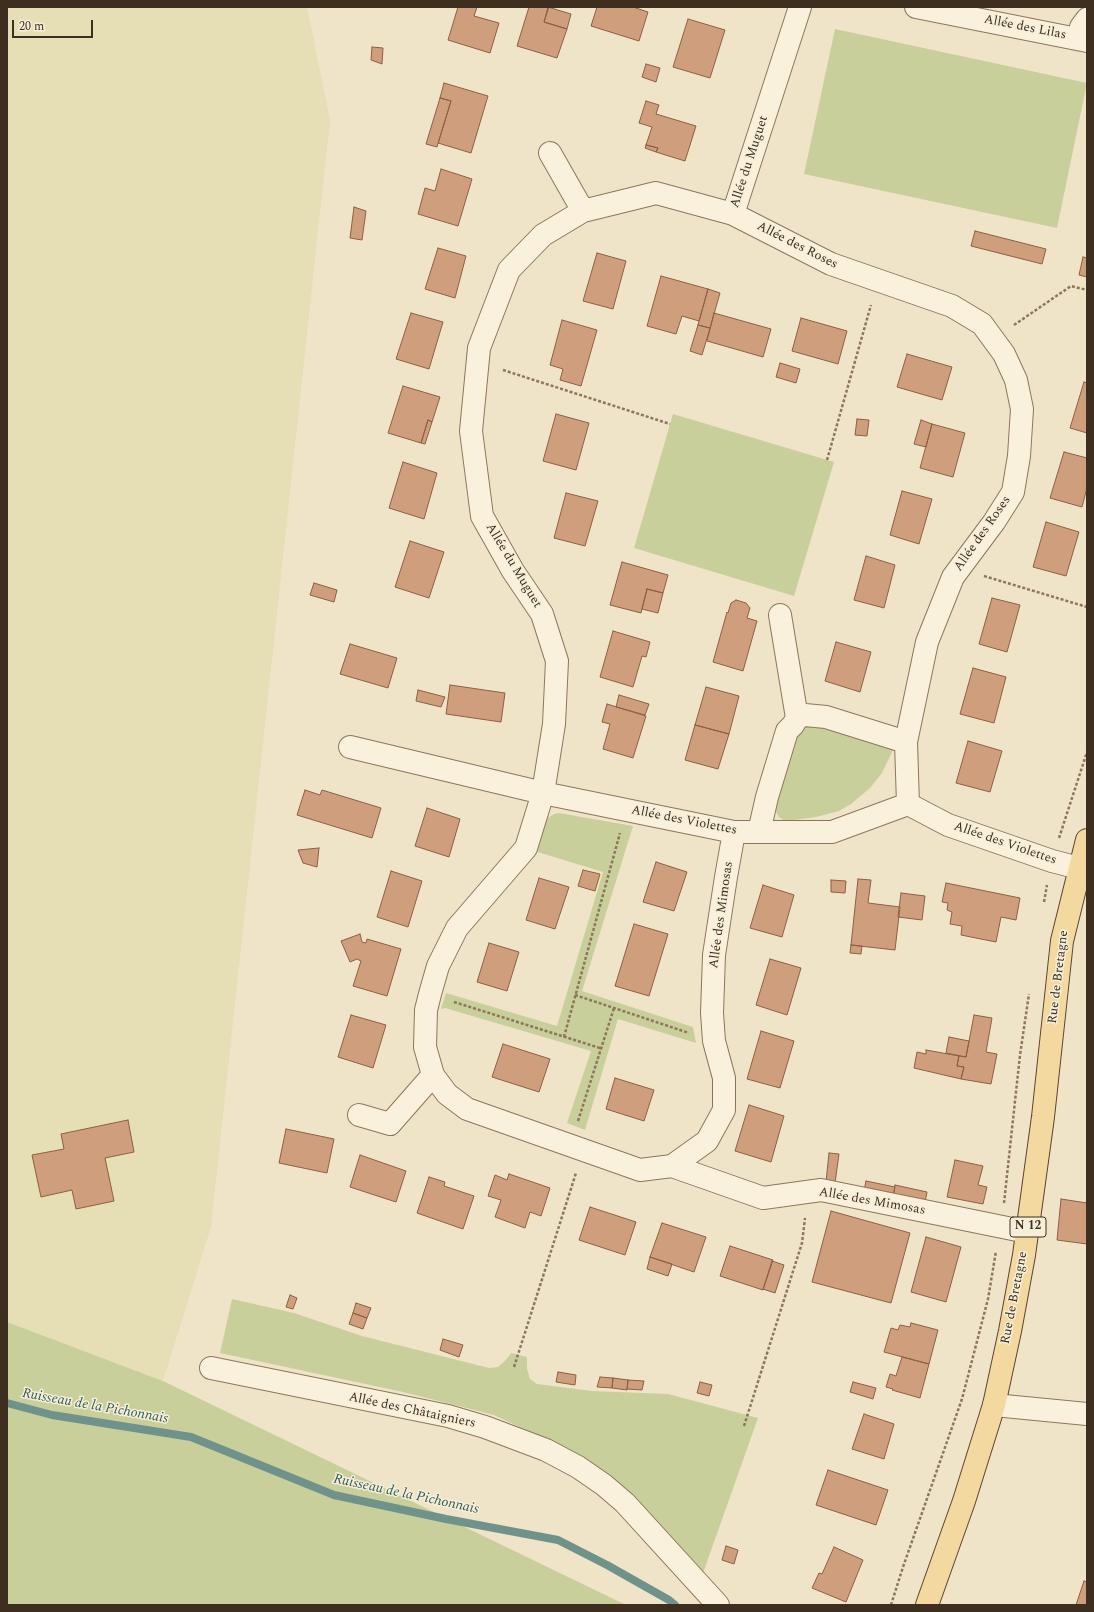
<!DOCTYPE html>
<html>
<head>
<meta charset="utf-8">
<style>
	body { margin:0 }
	#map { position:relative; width:1094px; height:1612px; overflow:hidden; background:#f0e4c8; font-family:Spectral,serif }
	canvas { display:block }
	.frame { position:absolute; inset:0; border:8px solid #3d2e20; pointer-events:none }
	.scale { position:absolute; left:12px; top:20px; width:81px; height:18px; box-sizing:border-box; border:2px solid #3d2e20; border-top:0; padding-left:5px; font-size:12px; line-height:14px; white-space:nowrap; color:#3d2e20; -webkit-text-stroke:3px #f7eed8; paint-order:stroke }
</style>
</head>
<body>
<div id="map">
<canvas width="1094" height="1612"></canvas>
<div class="frame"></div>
<div class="scale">20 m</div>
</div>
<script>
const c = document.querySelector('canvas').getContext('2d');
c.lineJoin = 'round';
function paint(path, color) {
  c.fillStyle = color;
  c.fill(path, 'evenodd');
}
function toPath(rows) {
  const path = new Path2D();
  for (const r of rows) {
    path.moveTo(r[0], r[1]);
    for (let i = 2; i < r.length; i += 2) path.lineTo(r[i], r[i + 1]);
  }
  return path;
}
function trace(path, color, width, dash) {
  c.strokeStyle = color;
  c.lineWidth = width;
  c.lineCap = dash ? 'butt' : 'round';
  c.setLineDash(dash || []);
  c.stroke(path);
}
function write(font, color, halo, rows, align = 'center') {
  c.font = font + ' Spectral,serif';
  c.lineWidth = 3;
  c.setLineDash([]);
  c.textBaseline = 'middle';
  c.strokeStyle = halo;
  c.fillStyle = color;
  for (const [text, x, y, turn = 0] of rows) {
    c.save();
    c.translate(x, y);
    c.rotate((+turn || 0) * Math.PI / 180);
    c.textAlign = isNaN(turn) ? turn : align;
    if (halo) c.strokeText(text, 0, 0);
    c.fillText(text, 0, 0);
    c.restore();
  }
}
paint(toPath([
	[7,7,307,7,330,120,211,1227,163,1381,7,1322]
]), '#e6deb5');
paint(toPath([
	[835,29,1087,83,1057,228,804,174],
	[673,414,834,462,794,596,634,548],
	[815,723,891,746,893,750,882,773,870,788,851,804,839,811,816,817,794,820,783,820,779,817,774,808,794,735,804,726],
	[559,813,633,826,582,991,693,1027,696,1043,618,1019,585,1130,567,1123,591,1051,445,1008,441,1009,446,993,557,1026,603,872,531,850,543,821,554,814],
	[232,1299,294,1313,362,1336,489,1368,498,1367,506,1360,511,1353,527,1357,527,1369,530,1379,537,1384,592,1391,668,1394,758,1418,702,1576,632,1494,610,1476,576,1454,494,1415,403,1392,220,1353],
	[7,1322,163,1381,626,1605,7,1605]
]), '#c9cf9b');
trace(toPath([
	[7,1403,52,1415,191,1437,334,1495,446,1519,558,1540,607,1565,669,1600,675,1605]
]), '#6f938a', 8);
const building = toPath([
	[458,7,477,7,474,16,499,23,490,53,448,40,458,7],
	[529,7,549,7,544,22,567,29,557,58,517,46,529,7],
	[548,7,571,14,567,29,544,22,548,7],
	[597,7,633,7,648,12,639,41,591,26,597,7],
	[688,19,725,30,710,78,673,67,688,19],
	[372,47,383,48,382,64,371,60,372,47],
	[646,64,660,68,656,82,642,77,646,64],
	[444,83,488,96,471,153,438,143,451,101,440,98,444,83],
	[440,98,451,101,437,147,426,144,440,98],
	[646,101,659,105,656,114,696,126,685,161,656,152,658,148,646,145,652,127,639,123,646,101],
	[646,145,658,148,656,152,645,148,646,145],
	[441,169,472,179,458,226,418,214,425,188,435,191,441,169],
	[354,207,366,211,362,240,350,238,354,207],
	[975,231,1046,249,1042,264,971,246,975,231],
	[438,248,466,256,455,298,425,289,438,248],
	[597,253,626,261,613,309,583,301,597,253],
	[1083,257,1087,258,1087,277,1079,275,1083,257],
	[661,276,708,289,699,321,682,316,676,334,647,326,661,276],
	[708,289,720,293,710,328,698,325,708,289],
	[411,313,443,322,429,369,396,359,411,313],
	[714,313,771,329,763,357,707,341,714,313],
	[801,318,847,331,838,364,792,351,801,318],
	[562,320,597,330,581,386,560,380,563,369,550,365,562,320],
	[698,325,710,328,702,355,690,351,698,325],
	[907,354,952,367,942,400,897,387,907,354],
	[780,363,800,369,796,383,776,377,780,363],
	[1084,382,1087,383,1087,433,1070,428,1084,382],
	[403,386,440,397,432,422,428,420,421,443,388,433,403,386],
	[556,414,589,423,576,470,543,461,556,414],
	[857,419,869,420,867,436,855,435,857,419],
	[428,420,432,422,425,444,421,443,428,420],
	[921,420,932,424,926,447,914,444,921,420],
	[932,424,965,433,953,477,920,468,932,424],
	[1064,452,1087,458,1087,488,1082,507,1050,498,1064,452],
	[403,462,437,473,424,519,389,508,403,462],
	[902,491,932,499,919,544,890,535,902,491],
	[566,493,598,501,585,546,554,538,566,493],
	[1046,522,1079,532,1066,576,1033,567,1046,522],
	[410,541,444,552,429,598,395,587,410,541],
	[866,556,895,565,884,608,854,600,866,556],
	[622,562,668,575,663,593,647,589,641,613,610,605,622,562],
	[314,583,337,590,334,602,310,595,314,583],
	[647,589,663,593,658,613,642,609,647,589],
	[992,598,1020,605,1007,652,979,644,992,598],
	[736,600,746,603,750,608,747,618,757,621,743,671,713,662,727,612,728,613,731,603,736,600],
	[613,631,650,642,646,657,642,656,633,687,600,677,613,631],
	[836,642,871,652,860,692,825,681,836,642],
	[350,644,397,658,388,688,340,674,350,644],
	[973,668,1006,677,994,723,960,714,973,668],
	[450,685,505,693,501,722,446,714,450,685],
	[706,687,739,696,729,734,695,725,706,687],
	[418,690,445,697,441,707,416,701,418,690],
	[619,695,649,704,645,715,616,707,619,695],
	[607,704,646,716,633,758,603,749,610,724,602,722,607,704],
	[695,725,729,734,718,769,685,760,695,725],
	[968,741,1002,751,990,792,956,783,968,741],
	[305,790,320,795,322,790,381,808,372,838,297,815,305,790],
	[427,808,460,819,449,857,415,846,427,808],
	[319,848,317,867,303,863,298,850,319,848],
	[656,862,687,872,674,911,643,902,656,862],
	[583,870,600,874,595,891,578,886,583,870],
	[391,871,422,881,408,927,377,917,391,871],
	[539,878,569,887,555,929,526,920,539,878],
	[858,879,871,880,868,903,900,907,895,950,851,945,858,879],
	[831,880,846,881,845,893,831,892,831,880],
	[946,883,1020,898,1016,920,1001,917,996,942,961,935,962,926,950,924,952,912,947,910,948,903,942,902,946,883],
	[763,885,794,895,782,937,750,928,763,885],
	[901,893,925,896,922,920,898,917,901,893],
	[634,924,668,934,649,996,615,986,634,924],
	[360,934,362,942,366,943,367,939,401,949,387,996,353,986,361,961,357,959,350,962,341,941,360,934],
	[489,943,519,952,507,991,477,982,489,943],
	[851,945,862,946,861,954,850,953,851,945],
	[770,959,801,968,787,1015,756,1005,770,959],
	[351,1015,386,1025,373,1068,338,1057,351,1015],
	[974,1015,992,1018,986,1052,997,1054,991,1084,961,1079,964,1067,957,1066,959,1056,966,1057,974,1015],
	[761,1031,794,1041,780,1088,747,1079,761,1031],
	[949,1037,969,1041,966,1057,946,1053,949,1037],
	[503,1044,550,1059,539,1092,492,1077,503,1044],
	[926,1050,959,1056,957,1066,964,1067,961,1079,914,1068,917,1052,926,1054,926,1050],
	[615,1078,654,1090,644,1121,606,1109,615,1078],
	[749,1105,784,1116,771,1162,735,1151,749,1105],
	[128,1120,134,1152,105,1158,114,1201,76,1209,72,1190,41,1197,32,1155,64,1149,61,1134,128,1120],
	[286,1129,334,1139,327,1173,279,1163,286,1129],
	[829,1153,839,1154,835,1183,826,1182,829,1153],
	[360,1155,406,1171,396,1202,350,1187,360,1155],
	[955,1160,983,1166,978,1185,987,1187,983,1204,947,1197,955,1160],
	[509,1174,550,1188,541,1216,530,1212,525,1228,495,1217,501,1200,488,1196,495,1175,507,1180,509,1174],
	[429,1177,445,1182,444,1186,474,1196,463,1229,417,1213,429,1177],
	[866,1181,895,1187,893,1197,864,1191,866,1181],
	[895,1185,927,1192,925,1203,893,1197,895,1185],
	[1061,1199,1087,1203,1087,1244,1057,1240,1061,1199],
	[590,1207,636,1222,625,1255,579,1240,590,1207],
	[831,1211,910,1233,891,1303,812,1282,831,1211],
	[662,1223,706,1237,694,1272,650,1257,662,1223],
	[926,1237,961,1247,946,1302,911,1292,926,1237],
	[730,1246,773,1260,763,1290,720,1276,730,1246],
	[650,1257,672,1264,668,1276,647,1269,650,1257],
	[772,1261,784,1265,775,1293,763,1289,772,1261],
	[290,1295,297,1298,293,1309,286,1307,290,1295],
	[356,1303,371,1308,367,1318,353,1313,356,1303],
	[353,1313,367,1318,363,1329,349,1324,353,1313],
	[911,1323,938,1330,929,1364,884,1352,891,1328,898,1330,900,1325,910,1327,911,1323],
	[443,1339,463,1345,459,1357,440,1350,443,1339],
	[902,1357,929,1364,920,1398,892,1390,893,1389,886,1387,890,1374,896,1376,902,1357],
	[558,1372,576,1375,575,1385,556,1382,558,1372],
	[600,1377,613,1378,612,1388,597,1387,600,1377],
	[613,1378,628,1380,627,1390,612,1388,613,1378],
	[628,1380,644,1381,642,1390,627,1389,628,1380],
	[700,1382,712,1385,709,1396,697,1393,700,1382],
	[853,1382,876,1388,873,1399,850,1392,853,1382],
	[864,1414,894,1424,884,1459,852,1449,864,1414],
	[828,1470,888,1490,876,1525,816,1505,828,1470],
	[726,1546,738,1550,734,1564,722,1560,726,1546],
	[834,1547,863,1560,846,1602,812,1588,819,1573,822,1574,834,1547],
	[1084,1581,1087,1582,1087,1605,1076,1605,1084,1581]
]);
paint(building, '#cf9f7d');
trace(building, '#8d5f41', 1);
const minor = toPath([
	[916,7,1087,41],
	[1079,39,1081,27,1087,19],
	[550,153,583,211],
	[733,214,831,264,952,306,982,324,1004,354,1016,380,1022,409,1019,456,1013,492,994,522,953,577,927,642,906,742,908,804],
	[780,615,797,718],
	[350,747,543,793,734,832,832,832,908,804,948,825,1052,861,1079,868],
	[734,832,726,877,714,955,712,1013,714,1041,724,1078,724,1110,707,1141,672,1166,640,1170,467,1109,447,1094,433,1075,425,1047,426,1010,430,994,438,966,457,928,526,848,543,793,554,724,557,661,542,614,513,571,482,516,471,431,479,348,509,270,543,235,583,211,656,193,733,214,800,7],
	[759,832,767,797,787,731,793,725,797,718,805,715,826,717,906,742],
	[359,1115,390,1124,433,1075],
	[672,1166,763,1198,821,1190,1027,1232],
	[211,1368,448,1416,485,1427,546,1450,578,1467,604,1485,625,1503,718,1605],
	[994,1405,1087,1414]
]);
const primary = toPath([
	[927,1605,964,1501,994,1405,1010,1331,1024,1255,1043,1117,1062,941,1087,840]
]);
trace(minor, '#8d765c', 24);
trace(primary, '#5b4430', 24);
trace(toPath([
	[1014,325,1071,286,1087,290],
	[503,370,670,424],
	[827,460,871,305],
	[984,576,1087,607],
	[1059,838,1087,752],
	[1044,902,1047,885],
	[575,995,689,1033],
	[454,1002,600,1048],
	[564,1037,620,833],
	[578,1121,614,1008],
	[1004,1203,1020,1055,1029,994],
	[514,1367,576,1173],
	[744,1426,802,1243,805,1218],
	[891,1605,903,1567,962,1399,988,1299,996,1251]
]), '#8d765c', 2.5, [3, 2]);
trace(minor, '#faf1dc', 22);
trace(primary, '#f3d9a0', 22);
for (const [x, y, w] of [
	[1028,1227,36]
]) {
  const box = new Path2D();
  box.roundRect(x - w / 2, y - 10, w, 20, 3);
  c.fillStyle = '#f7eed8';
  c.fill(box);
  trace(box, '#3d2e20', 1);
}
write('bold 12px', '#3d2e20', null, [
	["N 12",1028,1227]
]);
write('13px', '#3d2e20', '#f7eed8', [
	["Allée des Lilas",1025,28,11],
	["Allée du Muguet",750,162,-72],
	["Allée des Roses",797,246,27],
	["Allée des Roses",983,534,-55],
	["Allée du Muguet",513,566,59],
	["Allée des Violettes",684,821,11],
	["Allée des Violettes",1005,844,19],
	["Allée des Mimosas",722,915,-82],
	["Rue de Bretagne",1059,977,-83],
	["Allée des Mimosas",872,1202,10],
	["Rue de Bretagne",1015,1298,-79],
	["Allée des Châtaigniers",412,1411,12]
]);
write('italic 14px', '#2f5d5a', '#f7eed8', [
	["Ruisseau de la Pichonnais",95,1407,10],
	["Ruisseau de la Pichonnais",406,1495,12]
]);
</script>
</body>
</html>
